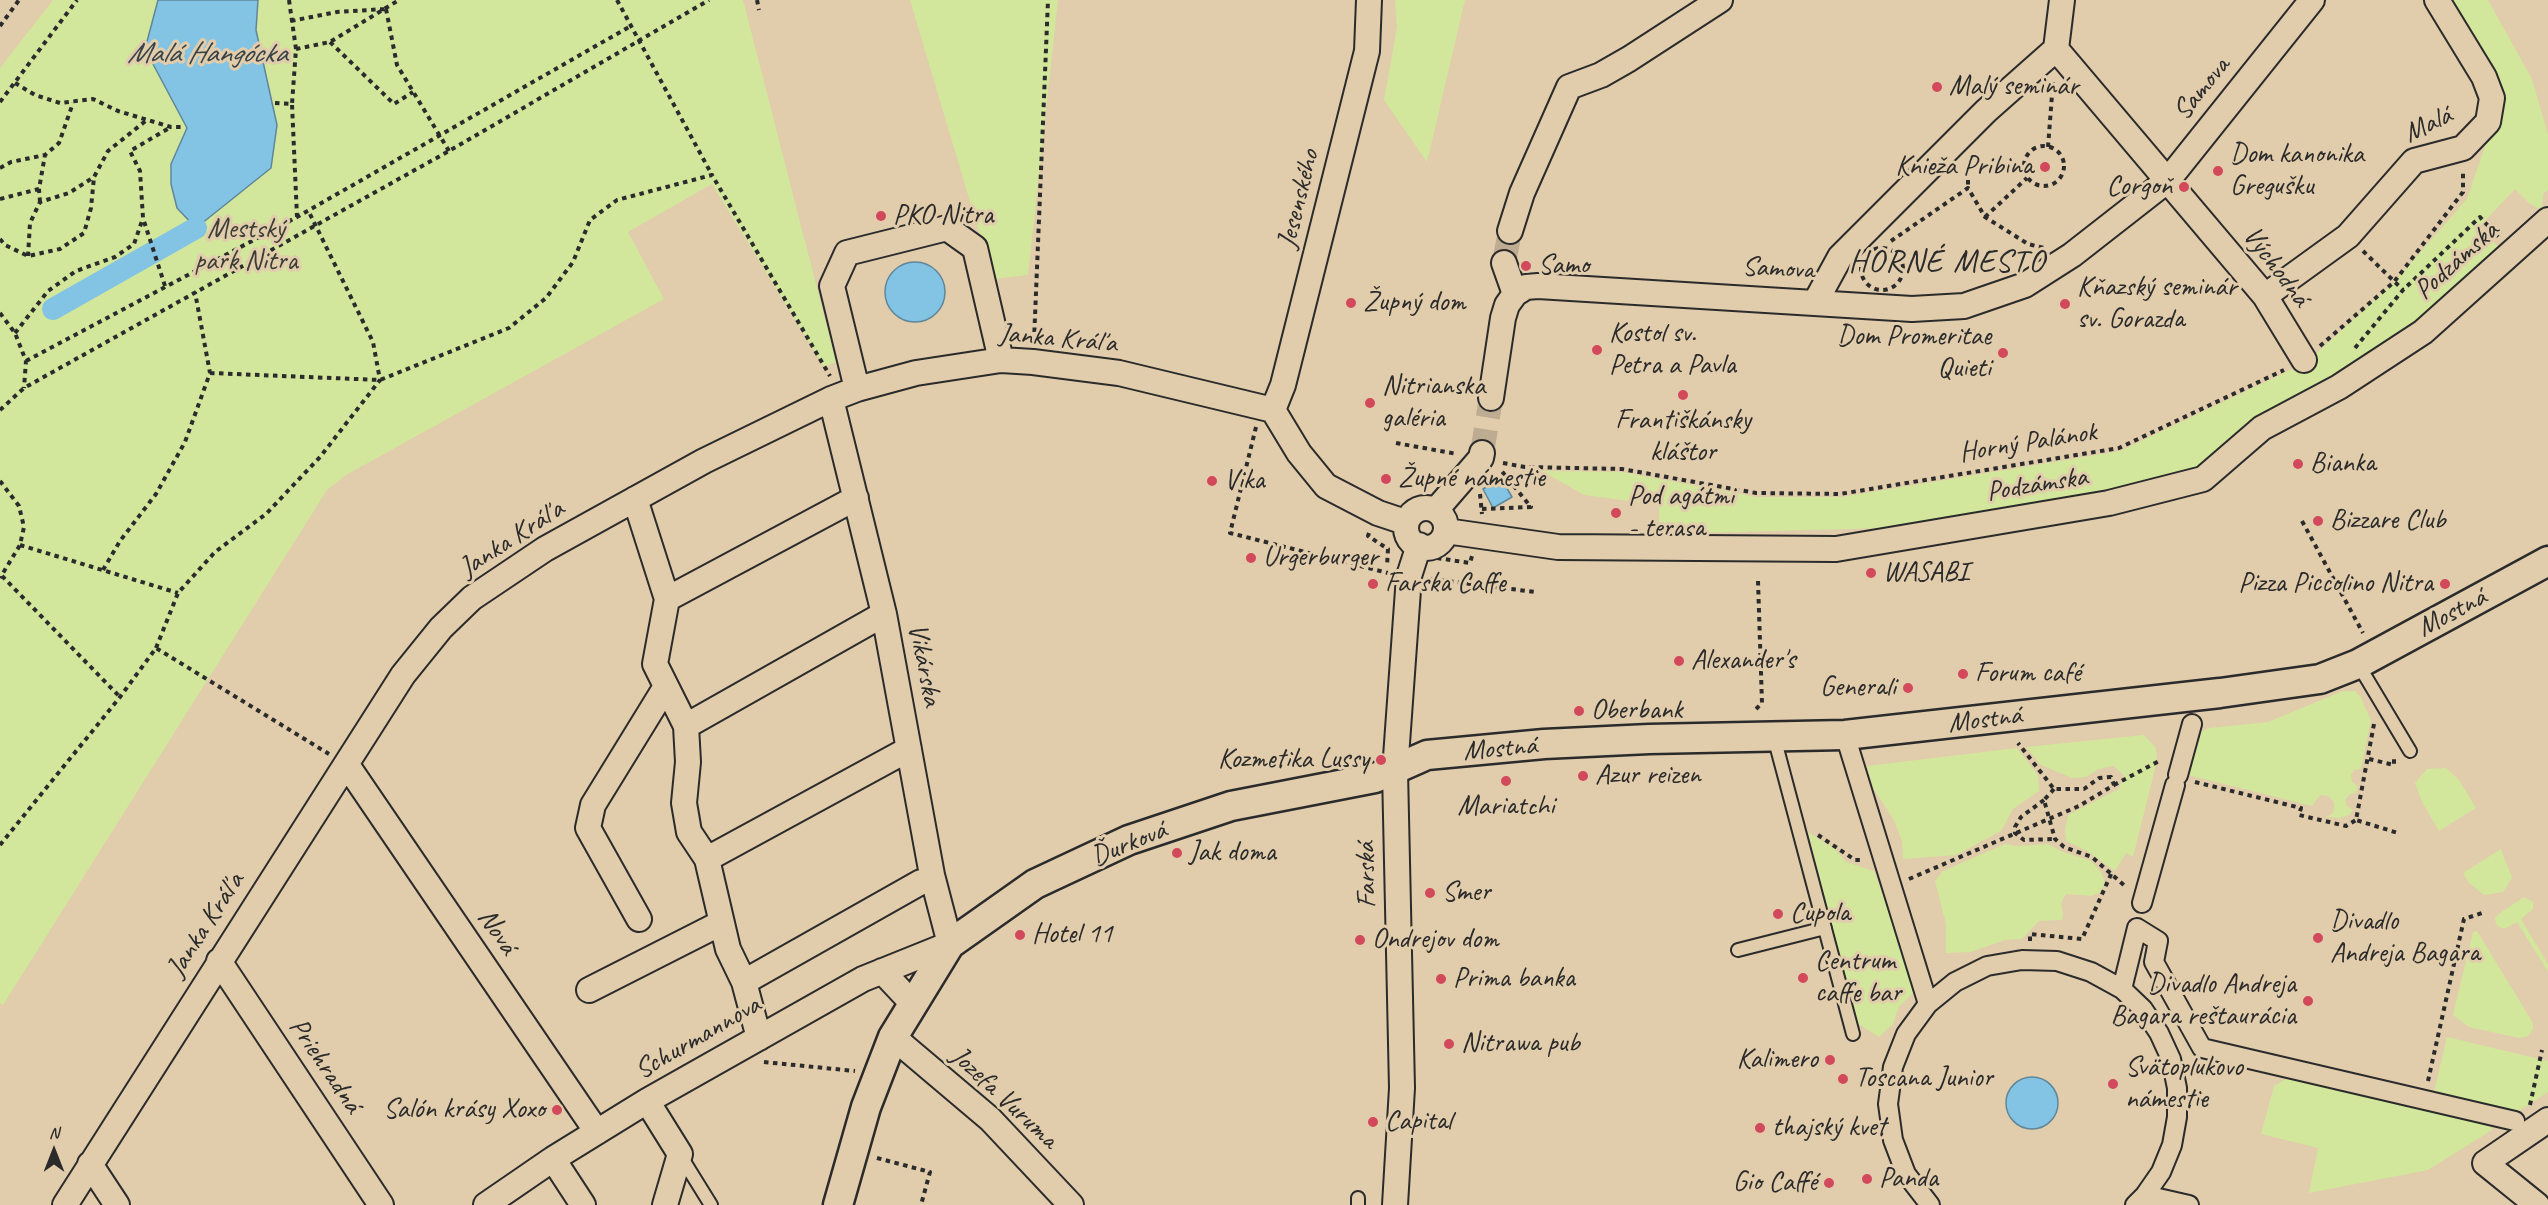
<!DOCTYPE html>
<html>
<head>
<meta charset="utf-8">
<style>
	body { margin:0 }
	#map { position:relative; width:2548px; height:1205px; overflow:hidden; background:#e1ccab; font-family:Caveat,sans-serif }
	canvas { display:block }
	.north { position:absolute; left:24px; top:1121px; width:60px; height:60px; -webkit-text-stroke:4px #e1ccab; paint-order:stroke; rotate:0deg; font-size:16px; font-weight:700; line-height:24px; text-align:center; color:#2b2b2b }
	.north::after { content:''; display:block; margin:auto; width:21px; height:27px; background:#2b2b2b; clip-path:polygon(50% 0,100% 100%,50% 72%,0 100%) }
</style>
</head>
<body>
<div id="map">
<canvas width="2548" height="1205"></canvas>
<div class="north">N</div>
</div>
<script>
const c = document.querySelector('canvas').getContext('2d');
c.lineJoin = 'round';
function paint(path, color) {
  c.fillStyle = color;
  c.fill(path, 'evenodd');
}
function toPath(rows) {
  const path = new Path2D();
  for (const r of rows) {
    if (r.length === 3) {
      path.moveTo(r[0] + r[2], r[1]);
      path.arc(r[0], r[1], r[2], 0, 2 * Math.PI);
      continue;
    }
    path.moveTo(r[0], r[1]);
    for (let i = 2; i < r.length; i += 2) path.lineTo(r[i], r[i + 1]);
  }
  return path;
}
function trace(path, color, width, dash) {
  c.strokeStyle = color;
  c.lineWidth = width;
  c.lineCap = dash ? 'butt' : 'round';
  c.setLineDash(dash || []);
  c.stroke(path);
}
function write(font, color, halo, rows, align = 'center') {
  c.font = font + ' Caveat,sans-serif';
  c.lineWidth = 6;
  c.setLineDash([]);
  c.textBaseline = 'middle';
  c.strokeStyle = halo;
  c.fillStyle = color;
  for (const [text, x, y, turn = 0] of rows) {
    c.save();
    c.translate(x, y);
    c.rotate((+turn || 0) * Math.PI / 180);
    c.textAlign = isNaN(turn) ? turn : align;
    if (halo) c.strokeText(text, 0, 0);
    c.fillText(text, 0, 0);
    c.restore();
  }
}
paint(toPath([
	[53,0,743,0,836,362,824,367,712,184,628,232,664,299,346,475,327,490,3,1005,0,1003,0,68],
	[910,0,1058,0,1028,275,993,279],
	[1395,0,1465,0,1427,162,1384,100,1397,27],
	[2445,0,2488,0,2532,79,2548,135,2548,190,2543,194,2542,210,2530,204,2515,189,2479,227,2505,254,2348,371,2268,414,2194,469,2120,488,1887,528,1698,533,1659,531,1659,505,1584,495,1542,471,1622,472,1756,497,1841,497,2120,451,2307,362,2394,282,2467,199,2501,99],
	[2343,691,2355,691,2360,696,2371,720,2361,769,2354,770,2351,775,2352,782,2358,786,2356,793,2350,794,2345,800,2347,806,2353,810,2349,815,2340,818,2326,817,2333,813,2334,808,2334,802,2328,796,2320,795,2312,806,2184,774,2197,734,2209,728,2268,722],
	[2144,735,2156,748,2157,761,2133,857,2126,853,2115,871,2087,851,2066,841,2065,829,2068,815,2119,789,2124,775,2113,766,2099,769,2086,777,2072,778,2041,765,2026,747],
	[2017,748,2038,775,2039,791,2013,809,2001,831,1956,855,1903,859,1902,841,1894,820,1873,788,1867,766],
	[2446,768,2459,780,2476,808,2439,831,2422,802,2415,783,2427,769],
	[1808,832,1835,849,1846,862,1874,871,1918,988,1899,1007,1893,1024,1879,1037,1857,1023],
	[2005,844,2017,846,2048,844,2063,852,2091,861,2101,872,2105,883,2101,892,2091,896,2066,894,2061,903,2063,913,2062,920,2039,921,2022,939,2005,940,1971,952,1946,953,1946,924,1935,881,1943,871],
	[2501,849,2512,878,2503,892,2484,895,2469,883,2463,873],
	[2524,897,2533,902,2533,909,2521,919,2548,964,2548,972,2517,922,2506,928,2501,928,2496,924,2495,918,2500,913],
	[2477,931,2533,1023,2533,1029,2528,1036,2519,1038,2469,1027,2453,1015,2473,932],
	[2447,1037,2548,1061,2548,1092,2516,1113,2433,1096],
	[2289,1077,2491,1125,2492,1130,2428,1170,2309,1193,2318,1148,2261,1134,2274,1086]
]), '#d2e79c');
const water = toPath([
	[158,0,258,0,256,30,277,125,271,168,196,228,177,208,171,184,171,164,187,128,145,49,158,0],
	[915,292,30],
	[1501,478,1512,497,1493,508,1483,489,1501,478],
	[2032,1103,26]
]);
paint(water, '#83c3e3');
trace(water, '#608699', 1.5);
trace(toPath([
	[53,309,196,228]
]), '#83c3e3', 22);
trace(toPath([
	[1504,263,1510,231],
	[1482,453,1491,398]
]), '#bdac91', 24, [24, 12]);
const service = toPath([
	[2358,664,2410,751],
	[1774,737,1853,1034],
	[1738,950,1825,928],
	[680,1155,711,1205],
	[1358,1205,1358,1198]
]);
const pedestrian = toPath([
	[1845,735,1928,1004],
	[2178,775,2192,724],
	[2142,903,2175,785],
	[2122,989,2137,928,2158,941,2154,962,2202,1048,2515,1121],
	[2145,1195,2189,1205],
	[1930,1205,1906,1174,1893,1140,1888,1104,1893,1067,1906,1034,1928,1004,1955,982,1987,966,2022,960,2057,961,2091,972,2122,989,2143,1009,2159,1033,2171,1059,2177,1088,2177,1117,2172,1145,2161,1172,2145,1195,2135,1205]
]);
const minor = toPath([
	[2056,49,2265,296,2304,360],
	[2056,49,2062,0],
	[1510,231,1522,193,1569,87,1601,75,1629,59,1720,0],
	[1504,263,1515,294],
	[2265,296,2348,236,2414,161,2463,148,2488,122,2492,98,2484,77,2437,0],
	[1816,301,1840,257,1986,111,2056,49],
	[857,389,832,286,847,253,947,228,975,248,1001,360],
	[1491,398,1503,318,1507,305,1515,294,1526,287,1538,286,1912,309,1964,306,2025,285,2072,255,2168,180,2312,0],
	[1273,410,1283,385,1367,51,1369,0],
	[1273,410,1299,453,1326,486,1378,513,1405,522],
	[635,499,667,599,655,664,686,726,688,762,684,803,689,832,707,859,728,949,744,982,759,1038],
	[1426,528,20],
	[1436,510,1481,458,1482,453],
	[1446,531,1558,547,1836,549,2109,503,2203,479,2262,428,2339,387,2423,332,2548,220],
	[667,599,856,498],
	[686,726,884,614],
	[347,765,597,1132],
	[707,859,909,749],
	[639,919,588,828,593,805,665,688],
	[219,961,381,1205],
	[882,971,913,1004],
	[744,982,921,882],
	[589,990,721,923],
	[893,1037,990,1119,1071,1205],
	[647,1101,680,1154,665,1205],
	[553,1159,583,1205],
	[90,1164,117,1205],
	[65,1205,403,675,441,628,472,598,545,549,704,461,831,399,857,389,916,373,1001,360,1033,362,1119,373,1273,410],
	[486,1205,553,1159,647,1101,863,979,950,944,932,875,884,614,831,399],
	[1395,1205,1402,1088,1395,771,1409,576,1419,545],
	[2537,1205,2485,1163,2548,1120]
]);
const tertiary = toPath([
	[838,1205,866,1107,893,1037,950,944,1035,884,1129,840,1231,806,1375,778,1427,755,1544,744,1649,739,1845,735,2220,693,2320,679,2358,664,2548,561]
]);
trace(service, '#2b2b2b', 16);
trace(pedestrian, '#2b2b2b', 22);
trace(minor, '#2b2b2b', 28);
trace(tertiary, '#2b2b2b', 33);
trace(toPath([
	[289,0,296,49,292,104],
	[617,0,712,175],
	[757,0,759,10],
	[386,9,397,65,449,151],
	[291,21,337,12,385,9],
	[0,26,19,0],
	[330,42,394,104,413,92],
	[296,49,330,42,399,0],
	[15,83,35,95,60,103,93,99,118,111,171,127,184,127],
	[0,102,77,0],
	[275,103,292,104,297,217],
	[2044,166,20],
	[2048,147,2053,82],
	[1968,162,1968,188],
	[0,168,11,162,45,155,59,143,73,103],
	[0,199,39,189],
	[40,202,39,189,45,155],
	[1985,217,2027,178],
	[0,239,5,245,28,256,60,249,84,233,91,208,94,177],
	[1891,241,1968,188,1985,217,2028,244,2044,248],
	[1882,269,21],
	[2363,251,2403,290],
	[28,256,30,223,40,202,69,193,94,177,108,151,148,119],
	[165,286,143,218,140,171,130,151,171,127],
	[0,313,15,333,26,361,24,388],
	[15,333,48,291,76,271,115,257,134,244,143,218],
	[1034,341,1048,0],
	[2320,346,2394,282,2463,192,2463,170],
	[2355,348,2403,290,2480,217,2498,237],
	[26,361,297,217,629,27],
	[210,373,380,380,509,328,546,298,573,262,590,220,617,200,712,175,830,376],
	[0,410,24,388,449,151,709,0],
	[1256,427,1230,533,1388,573],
	[1396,443,1457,454],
	[1503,463,1525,467,1622,469,1756,493,1840,494,2119,448,2284,370],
	[0,481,19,506,24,527,20,545,0,578],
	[1480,494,1482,514],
	[1482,509,1531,507,1500,469],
	[2302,521,2363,633],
	[1369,533,1368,536,1388,549,1387,566],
	[20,545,178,593],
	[1437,558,1470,563,1472,556],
	[103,570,120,541,156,494,185,442,210,373,195,292],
	[2,576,120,697],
	[1431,579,1535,592],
	[156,648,178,593,215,552,266,514,320,457,380,380,373,342,308,210],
	[1756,709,1762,703,1758,581],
	[2374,724,2356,820,2398,833],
	[2369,759,2394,765,2394,758],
	[2195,782,2301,808,2299,815,2346,826,2356,820],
	[2114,785,2161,760],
	[2054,789,2044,800,2055,839,2064,847,2092,857,2126,887],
	[2044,800,2021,817,2015,827,2015,833,2024,840,2055,839],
	[1818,835,1855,860,1863,860],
	[0,845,120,697,156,648,329,754],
	[1909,879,2079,806,2114,785,2111,777,2099,778,2084,789,2054,789,2018,743],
	[2030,941,2030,934,2082,939,2112,872],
	[764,1062,855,1071],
	[2428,1081,2464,919,2482,913],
	[2530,1105,2542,1050],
	[877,1158,930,1172,921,1205]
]), '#2b2b2b', 4, [4.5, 4.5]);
trace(service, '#e1ccab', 12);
trace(pedestrian, '#e1ccab', 18);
trace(minor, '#e1ccab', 24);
trace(tertiary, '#e1ccab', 28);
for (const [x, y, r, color] of [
	[1937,87,6,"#d1495b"],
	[2045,167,6,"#d1495b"],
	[2218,171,6,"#d1495b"],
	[2184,187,6,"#d1495b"],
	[881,216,6,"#d1495b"],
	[1526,266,6,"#d1495b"],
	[1351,303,6,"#d1495b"],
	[2065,304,6,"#d1495b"],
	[1597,350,6,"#d1495b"],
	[2003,353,6,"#d1495b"],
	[1683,395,6,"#d1495b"],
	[1370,403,6,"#d1495b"],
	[2298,464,6,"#d1495b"],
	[1386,479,6,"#d1495b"],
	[1212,481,6,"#d1495b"],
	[1616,513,6,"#d1495b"],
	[2318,521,6,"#d1495b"],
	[1251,558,6,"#d1495b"],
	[1871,573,6,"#d1495b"],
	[1373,584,6,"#d1495b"],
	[2445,584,6,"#d1495b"],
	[1679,661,6,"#d1495b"],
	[1963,674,6,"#d1495b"],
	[1908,688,6,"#d1495b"],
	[1579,711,6,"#d1495b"],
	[1381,760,6,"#d1495b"],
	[1583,776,6,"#d1495b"],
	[1506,781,6,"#d1495b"],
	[1177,853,6,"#d1495b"],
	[1430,893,6,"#d1495b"],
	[1778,914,6,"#d1495b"],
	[1020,935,6,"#d1495b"],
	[2318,938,6,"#d1495b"],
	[1360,940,6,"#d1495b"],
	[1803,978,6,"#d1495b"],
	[1441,979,6,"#d1495b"],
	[2308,1001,6,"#d1495b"],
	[1449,1044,6,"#d1495b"],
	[1830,1060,6,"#d1495b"],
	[1843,1079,6,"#d1495b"],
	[2113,1084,6,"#d1495b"],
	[557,1110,6,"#d1495b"],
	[1373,1122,6,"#d1495b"],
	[1760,1128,6,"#d1495b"],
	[1867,1179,6,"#d1495b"],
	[1829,1183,6,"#d1495b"]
]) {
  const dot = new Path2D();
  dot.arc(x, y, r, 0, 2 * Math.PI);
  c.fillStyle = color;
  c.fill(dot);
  trace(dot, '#e1ccab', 2);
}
write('28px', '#2b2b2b', '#e1ccab', [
	["Malý seminár",1949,87],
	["Dom kanonika",2230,155],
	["Gregušku",2230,187],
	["Knieža Pribina",2033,167,"right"],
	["Corgoň",2172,187,"right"],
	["PKO Nitra",893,216],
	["Samo",1538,266],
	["Kňazský seminár",2077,288],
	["sv. Gorazda",2077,320],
	["Župný dom",1363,303],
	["Kostol sv.",1609,334],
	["Petra a Pavla",1609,366],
	["Dom Promeritae",1991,337,"right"],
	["Quieti",1991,369,"right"],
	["Nitrianska",1382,387],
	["galéria",1382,419],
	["Františkánsky",1683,421,"center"],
	["kláštor",1683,453,"center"],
	["Bianka",2310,464],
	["Župné námestie",1398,479],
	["Vika",1224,481],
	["Pod agátmi",1628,497],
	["- terasa",1628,529],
	["Bizzare Club",2330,521],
	["Urgerburger",1263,558],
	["WASABI",1883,573],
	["Farska Caffe",1385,584],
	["Pizza Piccolino Nitra",2433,584,"right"],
	["Alexander's",1691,661],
	["Forum café",1975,674],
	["Generali",1896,688,"right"],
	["Oberbank",1591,711],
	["Kozmetika Lussy",1369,760,"right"],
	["Azur reizen",1595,776],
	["Mariatchi",1506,807,"center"],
	["Jak doma",1189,853],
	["Smer",1442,893],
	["Cupola",1790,914],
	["Divadlo",2330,922],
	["Andreja Bagara",2330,954],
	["Hotel 11",1032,935],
	["Ondrejov dom",1372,940],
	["Centrum",1815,962],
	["caffe bar",1815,994],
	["Prima banka",1453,979],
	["Divadlo Andreja",2296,985,"right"],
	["Bagara reštaurácia",2296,1017,"right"],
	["Nitrawa pub",1461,1044],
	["Kalimero",1818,1060,"right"],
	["Svätoplukovo",2125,1068],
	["námestie",2125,1100],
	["Toscana Junior",1855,1079],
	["Salón krásy Xoxo",545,1110,"right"],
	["Capital",1385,1122],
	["thajský kvet",1772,1128],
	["Panda",1879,1179],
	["Gio Caffé",1817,1183,"right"]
], 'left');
write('28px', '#2b2b2b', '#e1ccab', [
	["Samova",2202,89,-51],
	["Malá",2428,125,-26],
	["Jesenského",1299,199,-76],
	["Podzámska",2457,261,-42],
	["Východná",2276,267,53],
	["Samova",1778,269,3],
	["Janka Kráľa",1058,339,5],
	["Horný Palánok",2028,443,-9],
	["Podzámska",2037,485,-9],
	["Janka Kráľa",512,539,-33],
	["Mostná",2452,613,-28],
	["Vikárska",924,665,79],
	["Mostná",1985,720,-7],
	["Mostná",1500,749,-5],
	["Ďurková",1129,844,-22],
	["Farská",1367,875,-91],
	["Janka Kráľa",206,925,-57],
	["Nová",497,932,56],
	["Schurmannova",698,1038,-30],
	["Priehradná",325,1066,56],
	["Jozefa Vuruma",1004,1098,43]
]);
write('28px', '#3c3e36', '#e1ccab', [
	["Mestský",246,230],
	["park Nitra",246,262]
]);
write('italic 30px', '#384247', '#e1ccab', [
	["Malá Hangócka",207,54]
]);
c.letterSpacing = '1.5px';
write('32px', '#2b2b2b', '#e1ccab', [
	["HORNÉ MESTO",1947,263]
]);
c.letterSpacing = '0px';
</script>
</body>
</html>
